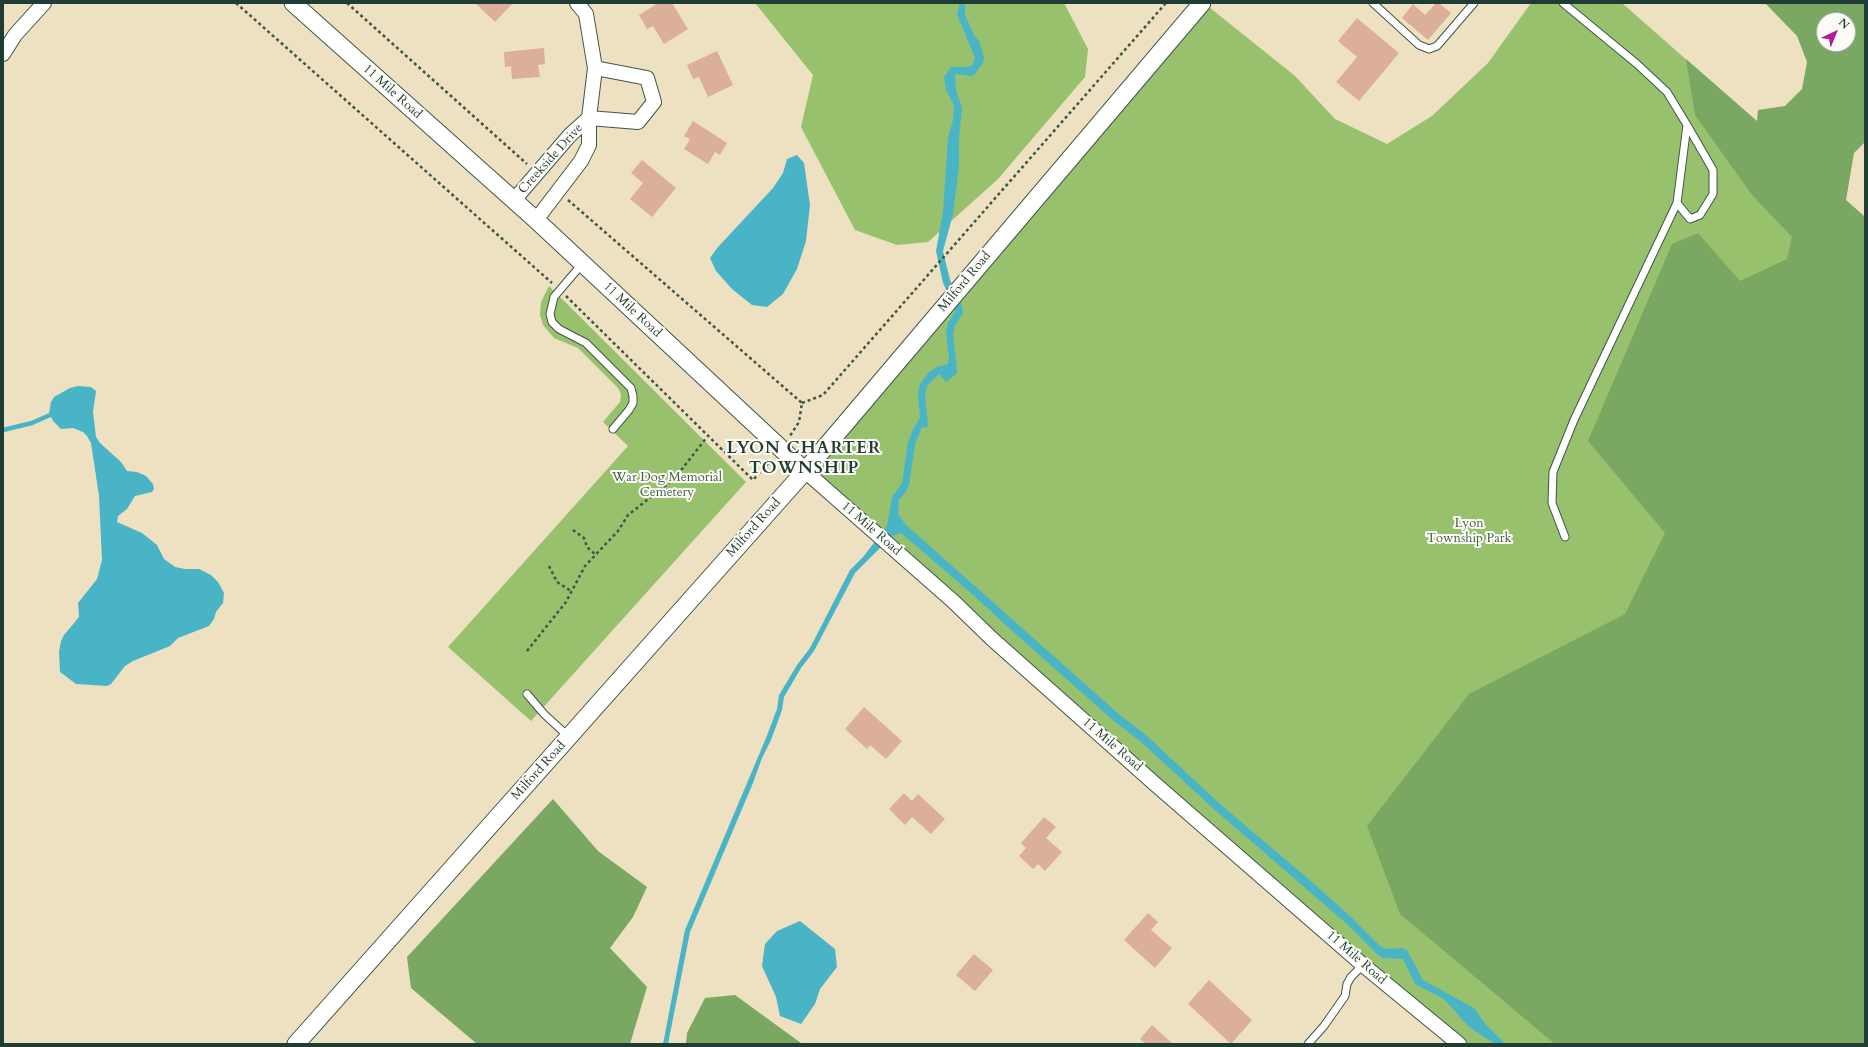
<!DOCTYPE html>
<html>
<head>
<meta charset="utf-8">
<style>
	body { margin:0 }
	#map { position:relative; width:1868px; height:1047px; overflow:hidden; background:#ede1c1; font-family:Cardo,serif }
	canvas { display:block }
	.frame { position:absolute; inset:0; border:4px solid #1f3d34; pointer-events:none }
	.north { position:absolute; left:1816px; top:12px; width:40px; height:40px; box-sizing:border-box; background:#fdfcf7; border:1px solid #a4b0a9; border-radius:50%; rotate:44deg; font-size:11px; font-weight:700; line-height:16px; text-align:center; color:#1f3d34 }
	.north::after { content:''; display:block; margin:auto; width:14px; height:18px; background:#b5179e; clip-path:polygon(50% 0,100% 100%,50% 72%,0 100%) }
</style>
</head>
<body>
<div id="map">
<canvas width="1868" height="1047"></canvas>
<div class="frame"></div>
<div class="north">N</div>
</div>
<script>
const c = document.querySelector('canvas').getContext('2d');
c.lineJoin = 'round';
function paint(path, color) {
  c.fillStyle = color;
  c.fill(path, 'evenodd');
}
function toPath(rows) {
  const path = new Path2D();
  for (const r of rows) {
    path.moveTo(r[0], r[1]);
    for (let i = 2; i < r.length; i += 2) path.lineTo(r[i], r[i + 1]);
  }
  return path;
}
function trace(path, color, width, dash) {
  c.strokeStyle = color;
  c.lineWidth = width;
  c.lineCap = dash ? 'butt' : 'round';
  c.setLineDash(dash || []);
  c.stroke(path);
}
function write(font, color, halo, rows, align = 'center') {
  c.font = font + ' Cardo,serif';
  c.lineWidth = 4;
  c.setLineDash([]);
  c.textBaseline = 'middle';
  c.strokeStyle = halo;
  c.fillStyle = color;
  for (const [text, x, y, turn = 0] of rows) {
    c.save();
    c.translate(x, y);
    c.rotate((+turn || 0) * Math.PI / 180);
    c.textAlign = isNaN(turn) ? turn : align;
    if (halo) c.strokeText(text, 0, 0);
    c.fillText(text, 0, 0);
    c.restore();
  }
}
paint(toPath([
	[755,3,1064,3,1088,49,1085,77,998,179,928,242,897,245,855,230,801,127,813,75],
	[1204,3,1295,76,1335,119,1387,144,1432,116,1488,63,1531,3,1622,3,1865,217,1865,1044,1461,1044,805,471],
	[549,286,746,482,531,721,448,647,628,446,603,422,620,402,621,394,618,388,578,348,554,338,543,325,540,315,541,302]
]), '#98c16e');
paint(toPath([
	[1765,3,1865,3,1865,142,1854,153,1846,200,1865,217,1865,1044,1555,1044,1400,914,1367,826,1469,694,1625,614,1665,533,1588,441,1672,244,1698,233,1740,281,1787,259,1792,237,1752,195,1695,115,1686,59,1757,121,1758,110,1785,106,1802,89,1807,62,1797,36],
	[1824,20,1848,20,1848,44,1824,44],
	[553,799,598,851,647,887,633,917,610,948,647,987,630,1044,477,1044,411,988,407,957],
	[735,995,801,1043,803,1044,686,1044,687,1033,705,998]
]), '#7aa761');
paint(toPath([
	[960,3,965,3,965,15,975,37,979,41,984,57,983,63,975,74,972,76,956,74,955,75,956,90,962,108,959,137,959,167,953,214,943,251,950,280,962,306,963,313,955,326,953,334,957,370,957,373,946,382,939,374,927,386,925,394,928,426,926,428,922,427,915,444,909,485,905,493,899,500,898,514,906,525,1120,715,1146,735,1220,804,1305,876,1350,916,1380,946,1386,949,1402,948,1407,950,1423,980,1474,1008,1486,1025,1506,1044,1495,1044,1469,1027,1444,999,1415,984,1403,959,1383,958,1378,955,1347,924,1216,811,1140,741,1115,722,1010,629,972,594,901,533,892,536,855,573,814,651,801,668,784,697,782,710,771,740,762,758,753,783,690,932,668,1044,663,1044,685,930,766,738,777,709,779,695,797,665,810,648,850,570,863,557,887,526,892,497,902,483,908,442,914,427,920,418,918,393,920,384,929,372,937,367,948,364,949,358,946,333,948,323,955,312,955,308,943,283,936,251,943,212,948,138,953,120,954,105,946,90,944,77,951,67,968,67,972,65,975,58,957,14],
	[797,155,804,163,810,205,806,241,797,269,783,294,767,307,752,305,732,289,716,271,710,258,718,247,773,188,783,173,787,159],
	[78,386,91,387,96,391,93,412,96,437,100,443,121,462,127,471,137,472,146,476,153,484,154,489,152,492,135,496,127,509,118,516,117,522,142,533,157,545,164,559,175,567,185,569,199,569,211,575,218,582,224,593,223,603,216,612,214,619,209,626,178,638,170,646,133,661,125,666,111,684,107,686,76,684,60,672,59,652,61,641,64,635,79,617,78,603,97,579,102,560,99,496,91,443,87,436,83,432,73,428,61,429,53,421,49,413,51,402,54,397,70,388],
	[800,921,835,949,837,967,820,989,815,1004,801,1024,780,1016,776,997,762,966,765,944,777,931]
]), '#4ab4c7');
trace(toPath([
	[3,430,32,423,50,415]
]), '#4ab4c7', 4.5);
paint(toPath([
	[475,3,513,3,495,22],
	[658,3,672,3,688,29,664,44,653,26,647,29,639,15],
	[1436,3,1439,3,1451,13,1428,40,1402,18,1413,4,1425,15],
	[1357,18,1399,53,1359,101,1336,82,1357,57,1338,41],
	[544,48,545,64,538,65,540,77,512,79,511,66,505,67,504,52],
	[717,51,733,85,708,97,699,77,693,79,687,65],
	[693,121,727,143,720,155,715,152,708,164,684,149,690,139,684,136],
	[642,160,676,188,652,217,630,199,643,183,631,173],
	[864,707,902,741,886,759,870,745,867,749,845,729],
	[904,793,912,801,918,794,945,819,931,834,912,817,905,825,889,809],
	[1044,817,1056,827,1046,838,1062,852,1045,871,1038,864,1033,869,1019,856,1026,848,1021,843],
	[1148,913,1158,922,1151,930,1172,948,1155,968,1124,940],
	[974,954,993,970,975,991,956,975],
	[1209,980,1252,1020,1231,1044,1188,1004],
	[1152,1025,1173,1044,1146,1044,1140,1039]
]), '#dcaf98');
const service = toPath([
	[1373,3,1419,45,1429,49,1437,46,1474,3],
	[1563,3,1637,64,1667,92,1687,125,1677,203,1574,420,1553,472,1552,503,1565,537],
	[1677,203,1690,219,1700,215,1713,194,1713,170,1687,125],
	[582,264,554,297,550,314,552,322,559,329,586,343,631,388,633,396,633,403,629,410,613,429],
	[527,694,544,714,569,737],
	[1308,1044,1324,1026,1345,996,1347,984,1351,977,1363,965]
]);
const minor = toPath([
	[3,54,15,35,44,3],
	[514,200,570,135,589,118,638,122,654,102,647,78,595,68],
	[536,220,581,161,589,145,589,118,595,68,586,14,577,3],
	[805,471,954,602,991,638,1155,784,1363,965,1459,1044]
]);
const tertiary = toPath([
	[293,3,536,220,805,471],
	[296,1044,805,471,1202,3]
]);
trace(service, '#3e5649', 9);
trace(minor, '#3e5649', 16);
trace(tertiary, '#3e5649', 19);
trace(toPath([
	[236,3,552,283],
	[347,3,527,164],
	[568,200,802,403,799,422,790,436],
	[566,296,753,480,771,460],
	[802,403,823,395,1166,3],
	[573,530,584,538,587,547,596,555],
	[549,566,557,582,571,591],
	[527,651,566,602,585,566,618,531,628,515,675,478,707,437]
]), '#3e5649', 2.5, [3, 3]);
trace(service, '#fff', 7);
trace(minor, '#fff', 14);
trace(tertiary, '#fff', 17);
write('13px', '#1f3d34', '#fdfcf7', [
	["11 Mile Road",392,92,42],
	["Creekside Drive",551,159,-48],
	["Milford Road",965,282,-50],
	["11 Mile Road",632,310,43],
	["Milford Road",754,528,-48],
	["11 Mile Road",871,529,41],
	["11 Mile Road",1112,745,41],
	["Milford Road",539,771,-48],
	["11 Mile Road",1356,958,41]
]);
write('13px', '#3d5e42', '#fdfcf7', [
	["War Dog Memorial",667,478],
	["Cemetery",667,493],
	["Lyon",1469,524],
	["Township Park",1469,539]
]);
c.letterSpacing = '1px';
write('bold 17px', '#1f3d34', '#fdfcf7', [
	["LYON CHARTER",804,449],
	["TOWNSHIP",804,469]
]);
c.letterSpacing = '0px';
</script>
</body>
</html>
